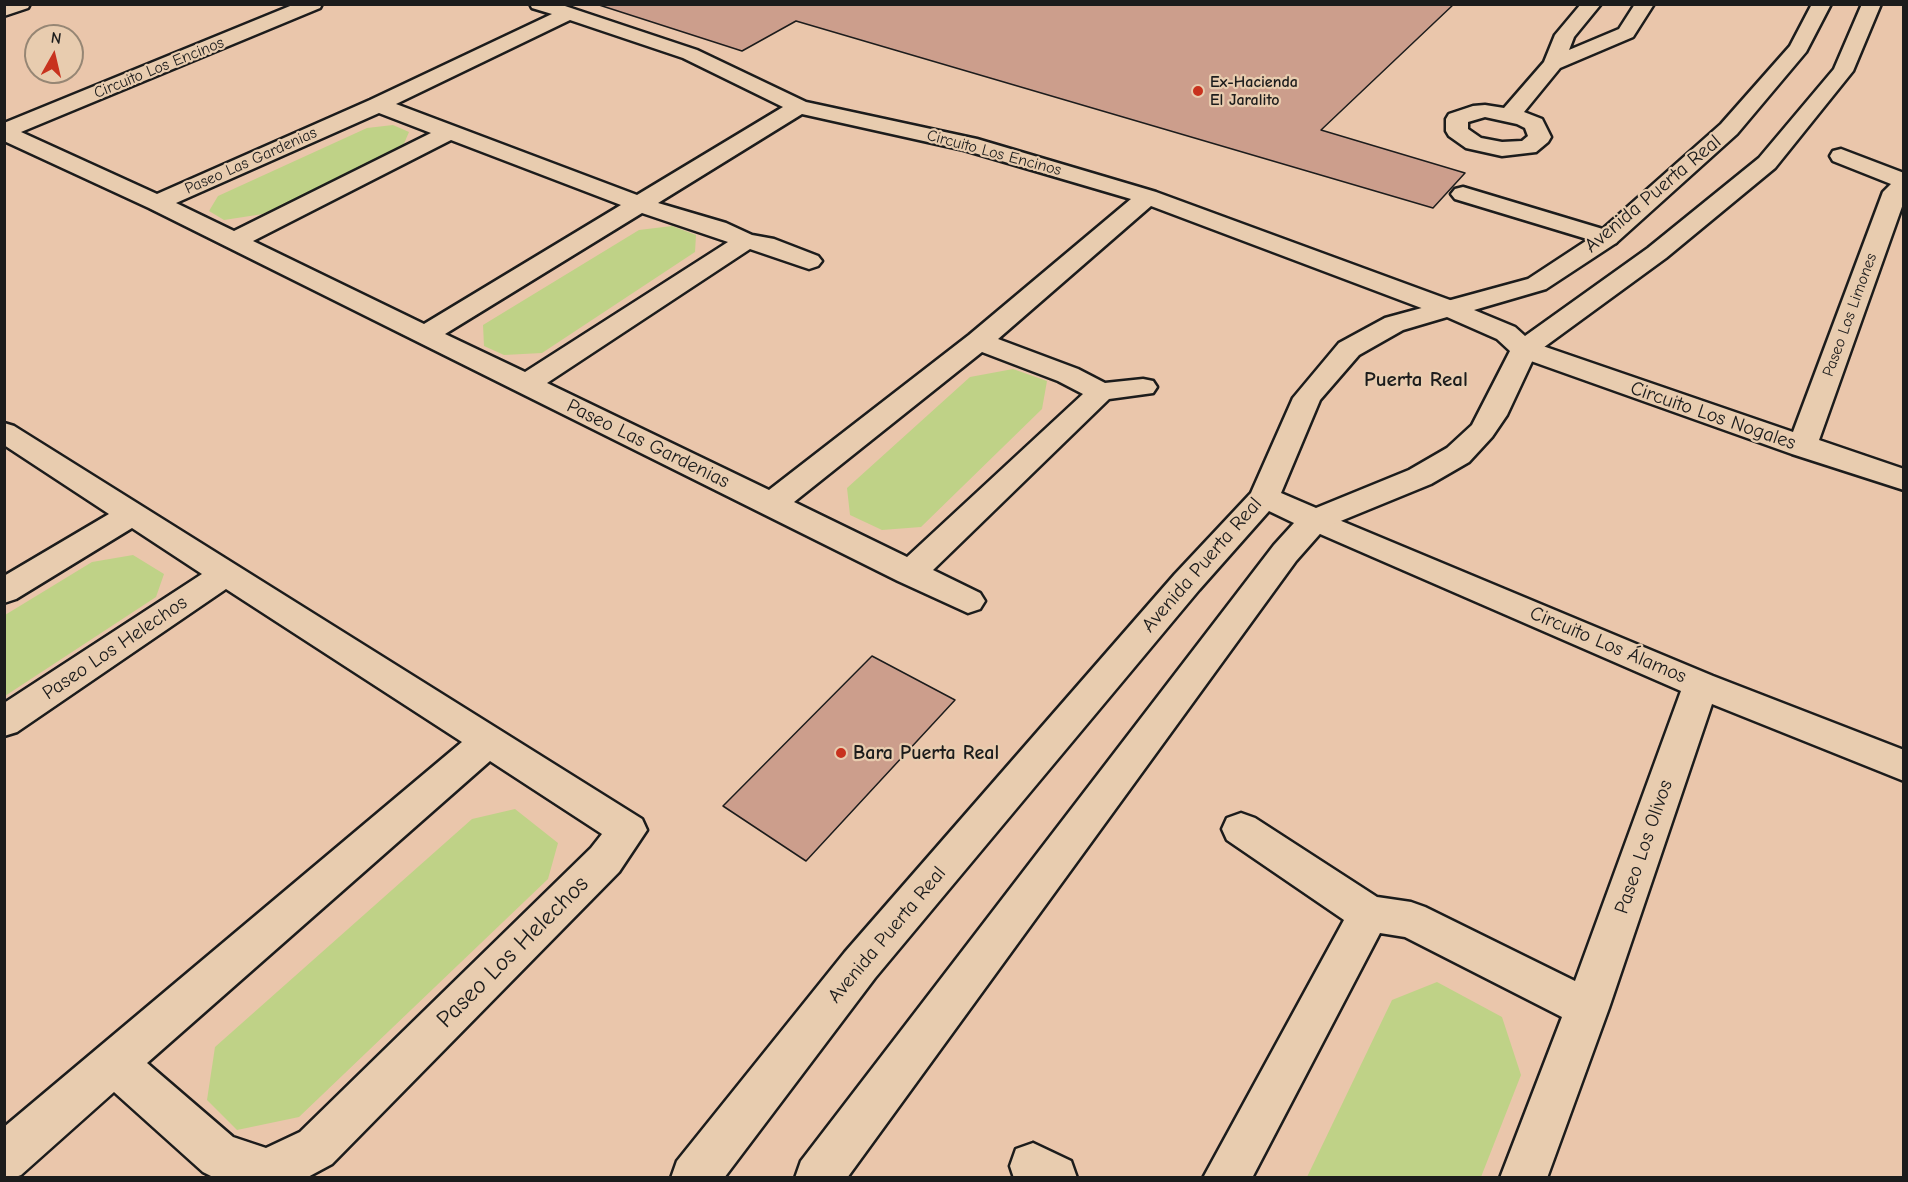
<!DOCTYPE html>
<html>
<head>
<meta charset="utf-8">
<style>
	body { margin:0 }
	#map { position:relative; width:1908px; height:1182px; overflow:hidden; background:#eac6ab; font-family:"Comic Neue",sans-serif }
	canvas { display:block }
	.frame { position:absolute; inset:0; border:6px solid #1c1c1c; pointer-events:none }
	.north { position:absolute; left:24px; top:24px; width:60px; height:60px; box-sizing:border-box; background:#e8ccaf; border:2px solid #968674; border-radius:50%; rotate:8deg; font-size:16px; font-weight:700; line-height:24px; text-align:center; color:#1c1c1c }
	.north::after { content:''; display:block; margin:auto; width:21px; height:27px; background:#c8321e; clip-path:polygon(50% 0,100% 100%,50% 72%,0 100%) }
</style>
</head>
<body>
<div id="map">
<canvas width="1908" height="1182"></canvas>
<div class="frame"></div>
<div class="north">N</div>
</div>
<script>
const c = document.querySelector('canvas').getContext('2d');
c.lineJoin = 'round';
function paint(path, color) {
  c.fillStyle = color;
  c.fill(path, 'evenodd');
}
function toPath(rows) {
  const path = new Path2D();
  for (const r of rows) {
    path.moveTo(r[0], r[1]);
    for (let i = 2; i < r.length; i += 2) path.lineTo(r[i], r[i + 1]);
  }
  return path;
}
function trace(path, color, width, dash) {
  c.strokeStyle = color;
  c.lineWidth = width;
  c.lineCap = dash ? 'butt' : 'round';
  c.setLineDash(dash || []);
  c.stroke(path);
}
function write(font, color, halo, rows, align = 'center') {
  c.font = font + ' "Comic Neue",sans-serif';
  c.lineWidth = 4.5;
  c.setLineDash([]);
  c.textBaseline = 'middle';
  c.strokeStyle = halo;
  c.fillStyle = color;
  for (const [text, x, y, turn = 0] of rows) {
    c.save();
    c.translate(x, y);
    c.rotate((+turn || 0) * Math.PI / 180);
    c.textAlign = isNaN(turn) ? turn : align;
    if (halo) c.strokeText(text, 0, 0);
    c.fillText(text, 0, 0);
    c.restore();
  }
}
paint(toPath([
	[393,125,409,132,403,146,263,214,224,220,209,211,218,196,367,128],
	[672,226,696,235,695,252,542,353,504,355,484,346,483,325,639,230],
	[1013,369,1047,381,1042,409,921,527,882,530,850,515,847,488,970,377],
	[133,555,164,574,156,597,5,696,5,615,92,562],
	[515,809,558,843,548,879,299,1117,237,1130,207,1100,215,1047,472,819],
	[1437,982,1502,1017,1521,1075,1481,1177,1307,1177,1392,1000]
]), '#bfd287');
const building = toPath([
	[596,4,1454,4,1321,130,1465,173,1433,208,796,21,742,51,596,4],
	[872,656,955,700,806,861,723,806,872,656]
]);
paint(building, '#cc9e8c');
trace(building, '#1c1c1c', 1.5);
const minor = toPath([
	[4,4,30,4,28,8,4,16,4,4],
	[295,4,322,4,320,8,21,132,157,194,370,100,552,14,532,8,530,4,559,4,697,50,806,102,977,139,1156,192,1458,303,1462,309,1458,315,1449,317,1440,315,1151,206,998,339,1078,369,1105,383,1143,379,1153,381,1157,387,1153,393,1109,399,933,570,980,593,985,601,980,609,968,613,898,581,149,208,4,141,4,123,295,4],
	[570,20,683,58,783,107,637,195,396,104,570,20],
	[379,113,431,133,234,231,176,203,379,113],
	[802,114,964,150,1131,199,969,335,769,490,547,383,750,249,800,266,809,269,818,266,822,261,818,256,774,239,752,235,726,223,658,203,802,114],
	[451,140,621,205,424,324,253,241,451,140],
	[642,213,728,242,525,372,445,334,642,213],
	[982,352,1058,381,1083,394,907,557,794,502,982,352],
	[1581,4,1601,4,1574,37,1569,50,1619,29,1635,4,1654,4,1633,37,1560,68,1524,112,1542,119,1551,137,1548,142,1536,152,1502,156,1466,148,1449,136,1446,131,1446,119,1449,114,1473,106,1485,105,1504,108,1544,62,1555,35,1581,4],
	[1485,117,1517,124,1525,128,1528,136,1522,141,1502,142,1481,138,1468,129,1468,122,1485,117],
	[1841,149,1904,173,1904,201,1819,440,1904,469,1904,490,1792,454,1514,355,1510,349,1514,343,1524,341,1534,343,1793,432,1883,192,1891,184,1833,161,1830,156,1833,151,1841,149],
	[1463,187,1616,233,1619,238,1616,243,1607,245,1455,199,1451,194,1455,189,1463,187],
	[4,423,14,426,642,819,647,830,619,872,332,1164,306,1178,215,1178,203,1172,114,1092,21,1175,13,1178,4,1178,4,1127,462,742,226,589,17,732,4,736,4,703,202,574,132,528,16,599,4,603,4,576,109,514,4,445,4,423],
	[490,761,602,834,591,848,300,1132,266,1148,233,1137,147,1063,490,761],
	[1315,510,1713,676,1904,750,1904,781,1712,704,1609,1008,1547,1178,1500,1178,1562,1017,1405,937,1380,933,1252,1178,1203,1178,1344,920,1227,840,1222,829,1227,818,1241,813,1255,818,1377,897,1411,902,1425,907,1575,981,1681,691,1304,527,1299,520,1304,513,1315,510],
	[1033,1143,1071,1161,1077,1178,1014,1178,1010,1166,1016,1149,1033,1143]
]);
const tertiary = toPath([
	[1812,4,1831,4,1806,52,1737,134,1616,243,1546,289,1474,310,1515,327,1525,336,1648,248,1759,158,1834,69,1862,4,1881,4,1853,71,1775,168,1666,258,1536,353,1507,415,1492,437,1469,462,1431,484,1326,527,1296,561,847,1178,795,1178,801,1161,1274,545,1294,523,1269,511,1199,590,875,978,724,1178,671,1178,677,1161,845,952,1175,574,1251,493,1293,398,1339,343,1385,318,1528,279,1598,233,1721,124,1790,46,1812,4],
	[1447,317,1497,339,1510,351,1472,425,1447,448,1409,470,1316,508,1281,493,1320,400,1359,355,1403,330,1447,317]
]);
trace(minor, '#1c1c1c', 5);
trace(tertiary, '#1c1c1c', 5);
paint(minor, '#e8ccaf');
paint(tertiary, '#e8ccaf');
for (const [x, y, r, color] of [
	[1198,91,6,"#c8321e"],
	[841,753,6,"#c8321e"]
]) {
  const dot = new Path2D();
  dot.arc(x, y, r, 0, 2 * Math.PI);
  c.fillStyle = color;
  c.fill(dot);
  trace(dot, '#e8ccaf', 2);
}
write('16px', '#1c1c1c', '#e8ccaf', [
	["Circuito Los Encinos",159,68,-22],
	["Circuito Los Encinos",994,153,15],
	["Paseo Las Gardenias",251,161,-24],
	["Paseo Los Limones",1850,315,-70]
]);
write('bold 16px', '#1c1c1c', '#e8ccaf', [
	["Ex-Hacienda",1210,82],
	["El Jaralito",1210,100]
], 'left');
write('20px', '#1c1c1c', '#e8ccaf', [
	["Avenida Puerta Real",1653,194,-40],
	["Circuito Los Nogales",1713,416,19],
	["Paseo Las Gardenias",648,444,26],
	["Avenida Puerta Real",1202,565,-49],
	["Circuito Los Álamos",1608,645,23],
	["Paseo Los Helechos",115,648,-34],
	["Paseo Los Olivos",1644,847,-71],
	["Avenida Puerta Real",887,935,-50]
]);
write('bold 20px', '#1c1c1c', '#e8ccaf', [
	["Bara Puerta Real",853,753]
], 'left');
write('bold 21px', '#1c1c1c', '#e8ccaf', [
	["Puerta Real",1416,380]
]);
write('24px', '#1c1c1c', '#e8ccaf', [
	["Paseo Los Helechos",513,952,-45]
]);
</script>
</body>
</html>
